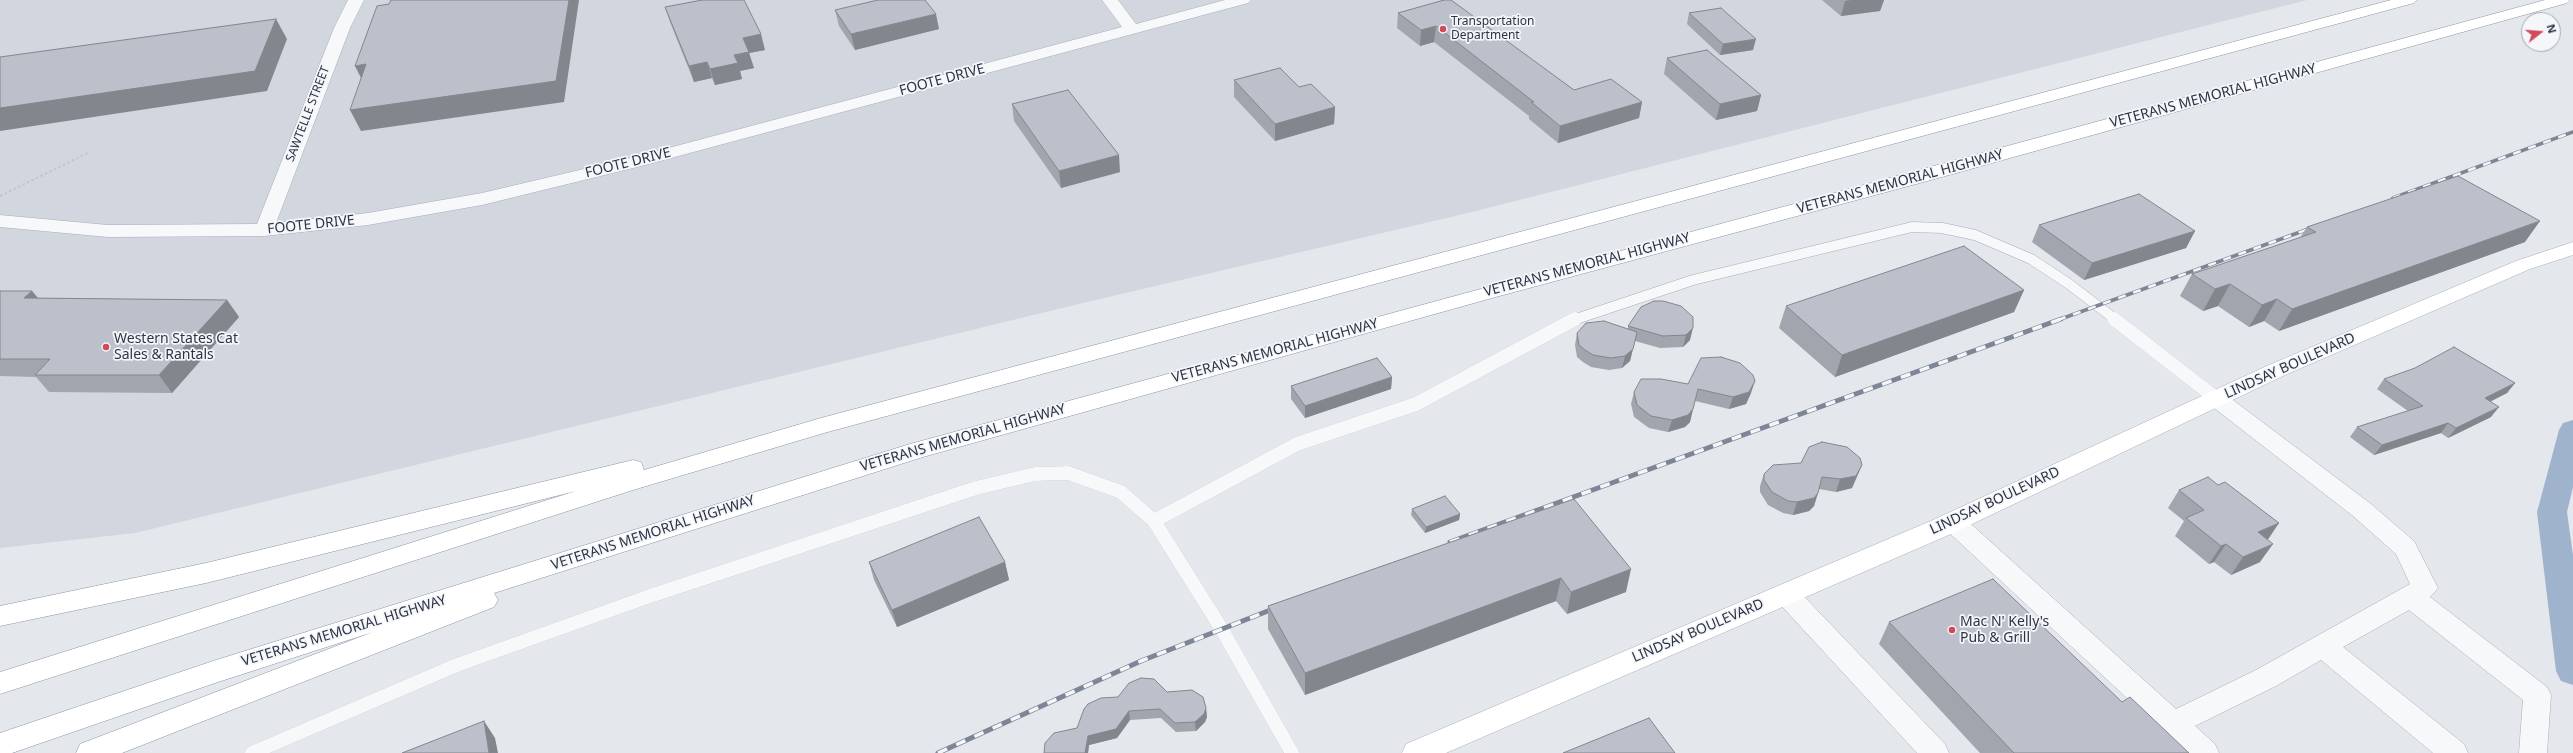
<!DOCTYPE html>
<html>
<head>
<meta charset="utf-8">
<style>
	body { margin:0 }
	#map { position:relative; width:2573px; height:753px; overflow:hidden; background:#e4e7ec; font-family:"Noto Sans",sans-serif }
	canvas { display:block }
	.north { position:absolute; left:2521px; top:12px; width:40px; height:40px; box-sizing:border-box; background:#f4f6f9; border:1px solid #a4a8b1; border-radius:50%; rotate:73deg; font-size:11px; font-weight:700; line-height:16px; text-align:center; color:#2b3445 }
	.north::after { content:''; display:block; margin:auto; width:14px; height:18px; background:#d1495b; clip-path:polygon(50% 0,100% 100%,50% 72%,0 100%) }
</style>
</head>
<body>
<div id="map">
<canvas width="2573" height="753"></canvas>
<div class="north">N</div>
</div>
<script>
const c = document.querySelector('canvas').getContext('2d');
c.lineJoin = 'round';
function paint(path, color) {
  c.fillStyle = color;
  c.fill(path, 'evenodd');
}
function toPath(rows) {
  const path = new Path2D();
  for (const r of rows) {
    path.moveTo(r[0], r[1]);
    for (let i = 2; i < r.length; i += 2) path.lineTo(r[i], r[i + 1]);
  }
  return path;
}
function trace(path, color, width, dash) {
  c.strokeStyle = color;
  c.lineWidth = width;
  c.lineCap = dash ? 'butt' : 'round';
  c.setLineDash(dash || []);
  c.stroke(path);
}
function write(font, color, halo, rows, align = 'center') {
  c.font = font + ' "Noto Sans",sans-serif';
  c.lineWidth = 3.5;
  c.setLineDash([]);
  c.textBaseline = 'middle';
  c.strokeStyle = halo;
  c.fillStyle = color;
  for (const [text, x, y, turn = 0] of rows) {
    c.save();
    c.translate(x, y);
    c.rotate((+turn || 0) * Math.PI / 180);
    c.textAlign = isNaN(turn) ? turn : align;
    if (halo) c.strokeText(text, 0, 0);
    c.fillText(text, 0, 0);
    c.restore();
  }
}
paint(toPath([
	[0,0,2307,0,1468,213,1087,302,135,533,0,548]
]), '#d2d6de');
paint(toPath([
	[2573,420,2573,487,2567,512,2573,555,2573,685,2561,681,2556,671,2537,512,2559,430,2563,423,2573,420]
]), '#9fb4cc');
const laneFar1 = toPath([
	[1573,320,1693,280,1912,227,1942,228,1975,235,2031,259,2069,284,2116,320]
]);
const lane = toPath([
	[2114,319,2217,399],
	[1154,521,1297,444,1416,404,1575,319],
	[252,753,457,665,650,596,976,488,1035,474,1068,473,1121,492,1154,521,1221,628,1292,753]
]);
const street = toPath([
	[348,0,364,0,350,28,276,223,368,213,482,193,635,157,1122,27,1102,0,1118,0,1136,24,1225,0,1251,0,1248,3,645,165,482,205,368,225,264,236,108,237,0,227,0,215,108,225,257,224,334,28,348,0],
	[2217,391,2225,394,2371,504,2414,541,2438,588,2430,597,2547,687,2551,695,2547,753,2519,753,2523,700,2409,610,2343,647,2464,744,2468,753,2433,753,2321,660,2276,686,2195,726,2215,744,2219,753,2186,753,1944,528,1941,522,1944,516,1953,513,1962,516,2176,709,2256,670,2410,584,2396,554,2353,516,2209,404,2206,399,2209,394,2217,391],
	[1786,584,1795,587,1945,744,1949,753,1917,753,1777,601,1773,594,1777,587,1786,584]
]);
const secondary = toPath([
	[2573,242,2573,255,2530,269,2285,375,1951,534,1446,753,1402,753,1406,744,1933,520,2269,365,2516,261,2573,242]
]);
const highway = toPath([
	[2391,0,2417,0,2414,3,824,433,633,490,0,694,0,672,576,491,206,583,0,626,0,606,206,563,633,460,641,462,644,470,821,418,2391,0],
	[2545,0,2570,0,2567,3,1931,180,1492,298,923,457,494,593,498,600,494,607,122,753,76,753,80,744,373,632,215,683,12,753,0,753,0,733,213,661,910,444,2545,0]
]);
trace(laneFar1, '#a9aeb7', 11);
trace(lane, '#a9aeb7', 14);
trace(street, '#a9aeb7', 1);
trace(secondary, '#a9aeb7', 1);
trace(highway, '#8b94a3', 1);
trace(toPath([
	[0,196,90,152]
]), '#c2c5cb', 2, [2.5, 2.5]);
trace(laneFar1, '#f7f8fa', 10);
trace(lane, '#f7f8fa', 14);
paint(street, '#f7f8fa');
paint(secondary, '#fff');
paint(highway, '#fff');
const railFar1 = toPath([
	[2393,198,2573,132],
	[2058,320,2314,227]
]);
const rail = toPath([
	[1450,542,2061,319],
	[938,753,1141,661,1278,607]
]);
trace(railFar1, '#7d8696', 3.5);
trace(rail, '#7d8696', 5);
trace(railFar1, '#f4f6f9', 2.5, [8]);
trace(rail, '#f4f6f9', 3.5, [10]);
paint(toPath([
	[1444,0,1574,90,1642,102,1639,118,1558,143,1529,119,1529,116,1434,42,1420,46,1397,28,1398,13],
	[1822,0,1884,0,1880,11,1841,16],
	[665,7,765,50,749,53,754,68,740,71,742,79,715,85,712,78,694,82,670,22],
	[835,10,939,29,855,50,839,26],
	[1689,13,1753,50,1720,55,1687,24],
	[1667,58,1761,95,1757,111,1716,120,1664,74],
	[1234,80,1299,87,1335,107,1334,124,1275,141,1234,97],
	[1012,104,1120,172,1061,188,1014,121],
	[2039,225,2195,231,2186,248,2084,280,2032,242],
	[2307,227,2525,242,2279,331,2264,321,2249,327,2218,306,2203,311,2180,296,2192,274,2300,238],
	[2024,290,2014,312,1835,377,1779,328,1786,306],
	[0,291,32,291,38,298,227,300,239,317,172,393,49,392,36,377,0,376],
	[1663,301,1690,340,1683,347,1660,348,1635,341,1630,361,1622,368,1609,370,1591,367,1583,362,1577,357,1575,345,1577,333,1628,329,1628,326],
	[1392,377,1391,389,1305,418,1291,399,1291,386],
	[2384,379,2515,383,2507,393,2490,402,2491,417,2448,438,2441,433,2374,455,2350,437,2357,427,2408,411,2377,389],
	[1688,384,1751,393,1746,404,1729,409,1695,401,1690,422,1685,427,1668,432,1649,428,1634,417,1631,404,1634,392],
	[1862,465,1852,488,1836,492,1819,489,1814,506,1809,511,1793,515,1783,513,1768,505,1760,492,1760,486,1764,474],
	[2179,490,2268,540,2260,562,2231,575,2214,562,2209,564,2175,536,2184,521,2168,508],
	[1574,499,1626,592,1567,614,1556,601,1305,695,1268,629,1268,606],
	[1412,509,1460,514,1459,520,1425,533,1411,515],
	[869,562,1005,562,1009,580,897,627,874,580],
	[1889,622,2122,702,2189,753,1980,753,1879,644],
	[1167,692,1206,708,1207,717,1205,722,1196,731,1176,732,1161,718,1130,720,1117,738,1089,745,1088,753,1044,753,1118,697]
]), '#a1a5ae');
paint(toPath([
	[569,0,579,0,564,102,361,131,350,110],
	[1851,0,1884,0,1880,11,1841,16,1845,1],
	[936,14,939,29,855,50,851,34],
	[276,19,287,39,267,91,0,131,0,108],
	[1436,26,1434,42,1420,46,1421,30],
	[761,34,765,50,749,53,754,68,740,71,742,79,715,85,710,69,734,55,743,38],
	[1756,39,1753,50,1720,55,1723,44],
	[707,62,712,78,694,82,689,66],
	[366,64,365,86,355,66],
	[1761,95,1757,111,1716,120,1720,104],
	[1642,102,1639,118,1558,143,1560,126],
	[1335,107,1334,124,1275,141,1275,124],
	[1119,155,1120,172,1061,188,1059,171],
	[2540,221,2525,242,2279,331,2292,309],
	[2195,231,2186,248,2084,280,2092,263],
	[2230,284,2218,306,2203,311,2215,289],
	[2024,290,2014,312,1835,377,1842,355],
	[32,291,46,308,24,298],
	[2277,299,2264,321,2249,327,2262,305],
	[227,300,239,317,172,393,159,375],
	[1693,328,1690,340,1683,347,1686,335],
	[1637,332,1630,361,1622,368,1625,356],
	[1392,377,1391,389,1305,418,1305,406],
	[1755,381,1751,393,1746,404,1729,409,1733,397],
	[2515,383,2507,393,2477,408,2485,398],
	[2499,407,2491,417,2448,438,2456,428],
	[1693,409,1690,422,1685,427,1668,432,1672,420],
	[2448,423,2441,433,2374,455,2382,445],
	[1862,465,1852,488,1836,492,1840,479],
	[1818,493,1814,506,1809,511,1793,515,1797,502],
	[1460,514,1459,520,1425,533,1426,527],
	[2279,523,2267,541,2258,532],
	[2226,544,2214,562,2209,564,2221,546],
	[2273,544,2260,562,2231,575,2243,557],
	[1005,562,1009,580,897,627,892,610],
	[1631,569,1626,592,1567,614,1571,592],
	[1561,578,1556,601,1305,695,1305,673],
	[1206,708,1207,717,1205,722,1196,731,1195,722],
	[1129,711,1130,720,1117,738,1089,745,1088,753,1085,753,1088,736],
	[484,721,495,738,498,753,489,753]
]), '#83868d');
const building = toPath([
	[391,0,569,0,556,81,350,110,366,64,355,66,377,6,389,4,391,0],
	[702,0,744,0,761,34,743,38,749,52,734,55,738,63,710,69,707,62,689,66,665,7,702,0],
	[878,0,925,0,936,14,851,34,835,10,878,0],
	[1444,0,1451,0,1574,90,1611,79,1642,102,1560,126,1531,102,1534,102,1436,26,1421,30,1398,13,1444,0],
	[1721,8,1756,39,1723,44,1689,13,1721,8],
	[276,19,255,71,0,108,0,57,276,19],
	[1707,50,1761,95,1720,104,1667,58,1707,50],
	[1280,68,1299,87,1311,84,1335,107,1275,124,1234,80,1280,68],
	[1068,90,1119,155,1059,171,1012,104,1068,90],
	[2458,176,2540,221,2292,309,2277,299,2262,305,2230,284,2215,289,2192,274,2316,232,2307,227,2458,176],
	[2139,194,2195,231,2092,263,2039,225,2139,194],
	[1964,246,2024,290,1842,355,1786,306,1964,246],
	[0,291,32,291,24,298,227,300,159,375,35,375,50,359,0,359,0,291],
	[1654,301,1663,301,1681,306,1693,317,1693,328,1686,335,1663,336,1628,326,1641,307,1654,301],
	[1604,321,1637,332,1633,349,1625,356,1611,358,1593,355,1585,350,1579,345,1577,333,1586,323,1604,321],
	[2454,347,2515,383,2485,398,2499,407,2456,428,2448,423,2382,445,2357,427,2423,406,2384,379,2415,368,2454,347],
	[1721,357,1740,363,1753,375,1755,381,1749,392,1733,397,1698,389,1693,409,1688,415,1672,420,1651,416,1637,405,1634,392,1641,379,1661,379,1688,384,1701,358,1721,357],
	[1377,358,1392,377,1305,406,1291,386,1377,358],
	[1822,442,1847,447,1860,458,1862,465,1856,476,1840,479,1822,477,1818,493,1814,498,1797,502,1788,501,1772,492,1764,480,1764,474,1773,465,1801,463,1809,447,1822,442],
	[2208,477,2218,485,2225,482,2279,523,2258,532,2273,544,2243,557,2226,544,2221,546,2186,518,2204,510,2179,490,2208,477],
	[1445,496,1460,514,1426,527,1412,509,1445,496],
	[1574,499,1631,569,1571,592,1561,578,1305,673,1268,606,1574,499],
	[979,517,1005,562,892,610,869,562,979,517],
	[1993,579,2122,702,2130,697,2189,753,2014,753,1889,622,1993,579],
	[1141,678,1154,679,1167,692,1192,690,1203,697,1206,708,1204,714,1195,722,1175,723,1160,709,1129,711,1116,729,1088,736,1085,753,1044,753,1045,743,1054,733,1077,728,1084,709,1088,704,1101,698,1118,697,1129,683,1141,678],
	[1649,718,1675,753,1563,753,1649,718],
	[484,721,489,753,402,753,484,721]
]);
paint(building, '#bbc0ca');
trace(building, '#83868d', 1);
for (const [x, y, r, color] of [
	[1443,29,4,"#d1495b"],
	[106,347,4,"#d1495b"],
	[1952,630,4,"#d1495b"]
]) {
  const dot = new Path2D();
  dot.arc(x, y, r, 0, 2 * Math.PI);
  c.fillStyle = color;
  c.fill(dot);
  trace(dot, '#f4f6f9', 1.5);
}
write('12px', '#2b3445', '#f4f6f9', [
	["Transportation",1451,22],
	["Department",1451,36]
], 'left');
write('12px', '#2b3445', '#f4f6f9', [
	["SAWTELLE STREET",308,114,-69]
]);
write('14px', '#2b3445', '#f4f6f9', [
	["FOOTE DRIVE",942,80,-15],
	["VETERANS MEMORIAL HIGHWAY",2213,96,-15],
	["FOOTE DRIVE",628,163,-14],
	["VETERANS MEMORIAL HIGHWAY",1900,182,-15],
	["FOOTE DRIVE",311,225,-6],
	["VETERANS MEMORIAL HIGHWAY",1587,265,-15],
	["VETERANS MEMORIAL HIGHWAY",1275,351,-15],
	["LINDSAY BOULEVARD",2290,366,-24],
	["VETERANS MEMORIAL HIGHWAY",963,438,-16],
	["LINDSAY BOULEVARD",1995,501,-25],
	["VETERANS MEMORIAL HIGHWAY",653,533,-18],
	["VETERANS MEMORIAL HIGHWAY",344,631,-17],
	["LINDSAY BOULEVARD",1698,631,-23]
]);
write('14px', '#2b3445', '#f4f6f9', [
	["Western States Cat",114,339],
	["Sales & Rantals",114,355],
	["Mac N' Kelly's",1960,622],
	["Pub & Grill",1960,638]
], 'left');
</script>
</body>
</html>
